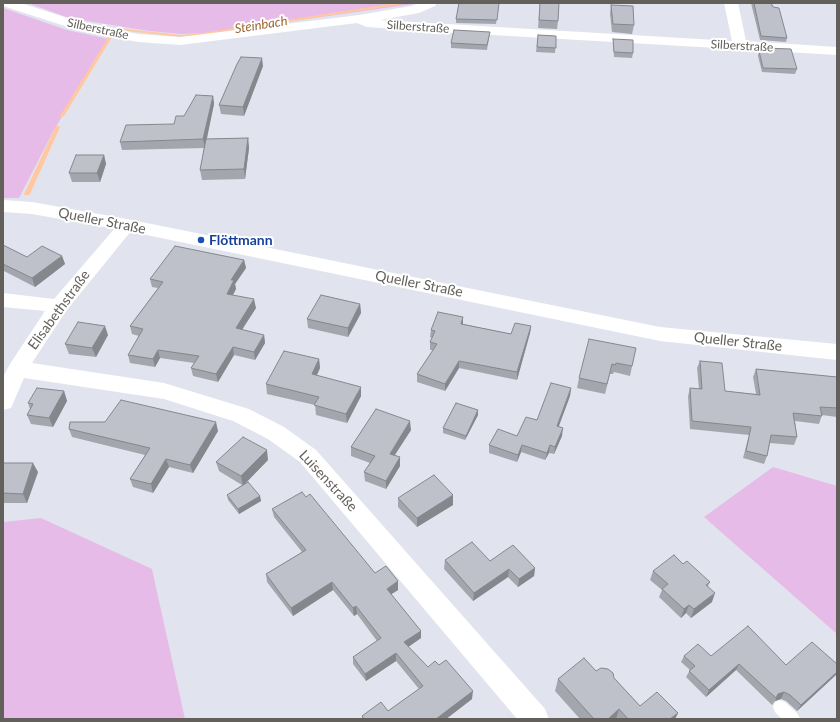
<!DOCTYPE html>
<html>
<head>
<meta charset="utf-8">
<style>
	body { margin:0 }
	#map { position:relative; width:840px; height:722px; overflow:hidden; background:#e1e4ee; font-family:Lato,sans-serif }
	canvas { display:block }
	.frame { position:absolute; inset:0; border:4px solid #635f5a; pointer-events:none }
</style>
</head>
<body>
<div id="map">
<canvas width="840" height="722"></canvas>
<div class="frame"></div>
</div>
<script>
const c = document.querySelector('canvas').getContext('2d');
c.lineJoin = 'round';
function paint(path, color) {
  c.fillStyle = color;
  c.fill(path, 'evenodd');
}
function toPath(rows) {
  const path = new Path2D();
  for (const r of rows) {
    path.moveTo(r[0], r[1]);
    for (let i = 2; i < r.length; i += 2) path.lineTo(r[i], r[i + 1]);
  }
  return path;
}
function trace(path, color, width, dash) {
  c.strokeStyle = color;
  c.lineWidth = width;
  c.lineCap = dash ? 'butt' : 'round';
  c.setLineDash(dash || []);
  c.stroke(path);
}
function write(font, color, halo, rows, align = 'center') {
  c.font = font + ' Lato,sans-serif';
  c.lineWidth = 4;
  c.setLineDash([]);
  c.textBaseline = 'middle';
  c.strokeStyle = halo;
  c.fillStyle = color;
  for (const [text, x, y, turn = 0] of rows) {
    c.save();
    c.translate(x, y);
    c.rotate((+turn || 0) * Math.PI / 180);
    c.textAlign = isNaN(turn) ? turn : align;
    if (halo) c.strokeText(text, 0, 0);
    c.fillText(text, 0, 0);
    c.restore();
  }
}
paint(toPath([
	[28,3,420,3,209,33,181,34,149,31,69,18],
	[3,8,67,30,109,39,54,130,19,198,3,198],
	[773,467,837,486,837,634,704,517],
	[41,518,152,569,185,719,3,719,3,522]
]), '#e7bbe7');
paint(toPath([
	[396,3,406,3,404,4,202,35,181,37,118,30,116,29,118,28,181,35,202,33,396,3],
	[109,36,112,37,64,116,62,117,60,117,60,116,109,36],
	[56,126,58,126,60,127,30,194,29,195,25,195,24,194,56,126]
]), '#ffc8a0');
paint(toPath([
	[780,700,785,702,798,714,800,719,782,719,775,712,773,707,775,702,780,700]
]), '#fff');
paint(toPath([
	[3,3,21,3,83,23,138,34,180,37,359,15,411,6,419,3,437,3,435,6,419,13,380,20,732,41,724,3,738,3,746,41,837,47,837,55,424,31,367,27,357,23,180,45,138,42,80,31,3,6,3,3],
	[127,219,133,221,136,225,66,311,32,363,164,383,249,409,284,427,316,450,545,709,549,719,517,719,300,462,268,439,233,421,164,399,24,378,11,408,3,410,3,377,10,364,45,311,3,307,3,293,54,299,121,221,127,219]
]), '#fff');
paint(toPath([
	[3,200,32,202,127,219,660,327,837,344,837,360,660,341,127,231,32,214,3,212,3,200]
]), '#fff');
paint(toPath([
	[459,3,496,3,498,8,496,24,456,23,456,19],
	[540,3,558,21,557,29,538,28],
	[751,3,771,3,773,7,787,38,786,42,760,40],
	[611,5,634,25,632,34,612,32,610,14],
	[490,32,487,50,451,48,451,43],
	[538,35,556,36,555,53,536,52],
	[613,39,633,53,632,58,614,57,613,43],
	[764,48,797,69,795,74,762,72,758,56,759,51,763,51],
	[263,66,244,116,221,114,219,105],
	[213,96,214,104,206,139,248,138,249,148,245,179,202,180,200,170,204,148,122,150,120,142,174,124,184,116],
	[104,155,106,164,100,182,72,182,69,173],
	[3,245,27,257,62,256,65,264,35,287,4,271,3,272],
	[244,260,246,268,235,284,236,289,233,295,256,308,242,330,264,335,265,343,255,360,234,355,218,382,193,376,191,368,194,363,160,358,155,367,130,363,128,355,139,336,132,334,130,326,158,288,152,287,150,279],
	[360,304,361,313,348,337,308,328,307,319],
	[463,317,463,324,511,334,531,326,530,333,517,380,459,368,445,391,417,382,417,374,433,350,430,350,430,342,432,338,430,337,431,330],
	[108,335,96,357,69,354,65,344],
	[636,348,630,376,614,372,613,374,610,374,605,394,577,388,579,378],
	[319,359,320,368,317,375,361,396,347,423,316,415,315,405,267,394,266,384],
	[700,361,725,391,756,394,753,377,756,369,837,377,837,417,822,415,819,424,795,421,797,437,794,445,770,443,767,456,764,464,743,458,749,435,690,429,688,396,690,388,699,389,697,368],
	[571,388,570,396,558,427,562,436,554,454,549,453,545,460,521,452,517,462,489,453,489,445,517,436,537,420],
	[64,391,67,401,53,427,31,424,27,415,30,409,28,403],
	[478,410,478,415,465,440,443,433,443,428],
	[69,429,218,431,193,473,169,467,153,493,133,487,130,479,145,455,72,437],
	[411,430,395,455,400,457,400,466,386,489,365,481,364,472,370,463,351,456,351,447],
	[268,460,244,484,260,496,261,501,239,514,228,500,227,495,242,485,219,471,216,462],
	[3,463,38,472,27,503,3,503],
	[306,497,375,573,398,590,391,594,421,631,421,638,408,647,428,667,472,699,446,719,362,719,362,716,388,711,419,689,396,661,366,681,353,664,353,657,377,641,357,614,354,616,333,590,293,616,267,582,266,574,302,552,274,517,272,509],
	[398,498,453,505,417,527,398,507],
	[445,560,490,561,535,568,534,576,518,587,508,577,473,601,444,569],
	[683,564,710,582,708,586,712,602,691,618,686,613,681,618,659,597,662,590,650,580,653,571],
	[684,656,711,656,786,665,837,674,797,711,786,701,781,699,775,701,772,705,736,670,706,697,686,677,690,670,681,662],
	[596,671,614,678,640,706,678,713,675,719,580,719,555,691,558,679]
]), '#a3a6ad');
paint(toPath([
	[262,58,263,66,244,116,243,107],
	[213,96,214,104,205,148,203,139],
	[248,138,249,148,245,179,244,169],
	[104,155,106,164,100,182,97,173],
	[62,256,65,264,35,287,32,278],
	[244,260,246,268,235,284,236,289,229,302,227,294,231,280],
	[254,299,256,308,237,337,236,328],
	[360,304,361,313,348,337,348,328],
	[463,317,463,325,461,324],
	[105,326,108,335,96,357,92,348],
	[531,326,530,333,517,380,517,372],
	[264,335,265,343,255,360,254,352],
	[233,347,234,355,218,382,216,374],
	[158,350,160,358,155,367,153,359],
	[319,359,320,368,313,383,312,374],
	[459,361,459,368,445,391,445,384],
	[361,387,361,396,347,423,346,414],
	[571,388,570,396,556,434,557,426],
	[64,391,67,401,53,427,49,418],
	[478,410,478,415,465,440,466,436],
	[410,421,411,430,390,462,390,454],
	[216,422,218,431,193,473,190,465],
	[563,428,562,436,554,454,555,447],
	[522,445,521,452,517,462,518,455],
	[550,445,549,453,545,460,547,453],
	[267,450,268,460,243,486,241,476],
	[400,457,400,466,386,489,386,481],
	[166,459,169,467,153,493,151,484],
	[33,463,38,472,27,503,23,494],
	[453,495,453,505,417,527,417,518],
	[260,496,261,501,239,514,238,509],
	[535,568,534,576,518,587,519,579],
	[509,569,508,577,473,601,474,593],
	[398,581,398,590,387,597,387,589],
	[332,582,333,590,293,616,291,608],
	[715,593,712,602,691,618,694,609],
	[689,605,686,613,681,618,684,609],
	[356,606,357,614,354,616,353,608],
	[421,631,421,638,404,650,404,642],
	[396,653,396,661,366,681,365,674],
	[739,664,736,670,706,697,709,690],
	[837,672,837,674,797,711,801,705],
	[473,691,472,699,446,719,436,719],
	[784,692,781,699,775,701,778,694],
	[619,709,616,719,608,719],
	[678,713,675,719,670,719]
]), '#85878d');
const building = toPath([
	[459,3,499,3,497,20,456,19,459,3],
	[540,3,559,3,558,21,539,20,540,3],
	[754,3,771,3,773,7,779,8,787,38,761,36,754,3],
	[611,5,633,6,634,25,613,24,611,5],
	[454,30,490,32,487,45,451,43,454,30],
	[538,35,556,36,556,48,537,47,538,35],
	[613,39,633,40,633,53,614,52,613,39],
	[764,48,791,49,797,69,763,68,759,51,765,52,764,48],
	[241,57,262,58,243,107,219,105,237,64,241,57],
	[196,95,213,96,203,139,120,142,126,125,174,124,176,116,184,116,196,95],
	[248,138,244,169,200,170,206,139,248,138],
	[76,155,104,155,97,173,69,173,76,155],
	[3,245,27,257,42,246,62,256,32,278,3,264,3,245],
	[175,246,244,260,231,280,234,280,227,294,254,299,236,328,264,335,254,352,233,347,216,374,191,368,199,356,158,350,153,359,128,355,143,329,130,326,163,282,150,279,175,246],
	[321,295,360,304,348,328,307,319,321,295],
	[438,312,463,317,461,324,511,334,515,323,531,326,517,372,459,361,445,384,417,374,437,344,430,342,435,331,431,330,438,312],
	[78,322,105,326,92,348,65,344,78,322],
	[589,339,636,348,632,366,616,363,615,365,612,364,607,384,579,378,589,339],
	[284,351,319,359,312,374,361,387,346,414,314,405,319,397,266,384,284,351],
	[700,361,722,363,725,391,760,395,756,369,837,377,837,408,820,407,822,416,793,413,797,437,771,435,767,456,746,451,751,427,692,421,690,388,702,389,700,361],
	[551,383,571,388,557,426,563,428,555,447,550,445,547,453,522,445,518,455,489,445,498,429,517,436,526,417,537,420,551,383],
	[37,388,64,391,49,418,27,415,33,404,28,403,37,388],
	[121,400,216,422,190,465,166,459,151,484,130,479,150,448,69,429,70,422,105,422,121,400],
	[456,403,478,410,466,436,443,428,456,403],
	[376,409,410,421,390,454,400,457,386,481,364,472,375,456,351,447,376,409],
	[243,437,267,450,241,476,216,462,243,437],
	[3,463,33,463,23,494,3,493,3,463],
	[434,475,453,495,417,518,398,498,434,475],
	[248,482,260,496,238,509,227,495,248,482],
	[302,492,306,497,310,494,375,573,386,566,398,581,387,589,421,631,404,642,428,667,435,661,439,665,446,660,473,691,436,719,364,719,362,716,381,702,388,711,423,686,396,653,365,674,353,657,381,638,356,606,353,608,332,582,291,608,266,574,306,550,272,509,302,492],
	[472,542,490,561,513,545,535,568,519,579,509,569,474,593,445,560,472,542],
	[674,555,683,564,687,561,710,582,706,585,715,593,694,609,689,605,684,609,662,589,668,584,653,571,674,555],
	[748,626,786,665,812,642,837,664,837,672,801,705,790,695,784,692,778,694,776,698,739,664,709,690,689,671,695,666,684,656,698,644,711,656,748,626],
	[584,658,596,671,601,668,608,669,613,673,614,678,640,706,657,692,678,713,670,719,628,719,619,709,608,719,594,719,558,679,584,658]
]);
paint(building, '#bec1c9');
trace(building, '#85878d', 1);
for (const [x, y, r, color] of [
	[201,240,4,"#1a4fb4"]
]) {
  const dot = new Path2D();
  dot.arc(x, y, r, 0, 2 * Math.PI);
  c.fillStyle = color;
  c.fill(dot);
  trace(dot, '#fff', 1.5);
}
write('12px', '#635f5a', '#fff', [
	["Silberstraße",418,27,4],
	["Silberstraße",98,29,12],
	["Silberstraße",742,46,3]
]);
write('italic 13px', '#9c6630', '#fff', [
	["Steinbach",261,25,-9]
]);
write('14px', '#635f5a', '#fff', [
	["Queller Straße",102,221,11],
	["Queller Straße",419,284,11],
	["Elisabethstraße",59,310,-54],
	["Queller Straße",738,342,6],
	["Luisenstraße",328,481,47]
]);
write('bold 14px', '#164399', '#fff', [
	["Flöttmann",209,240]
], 'left');
</script>
</body>
</html>
